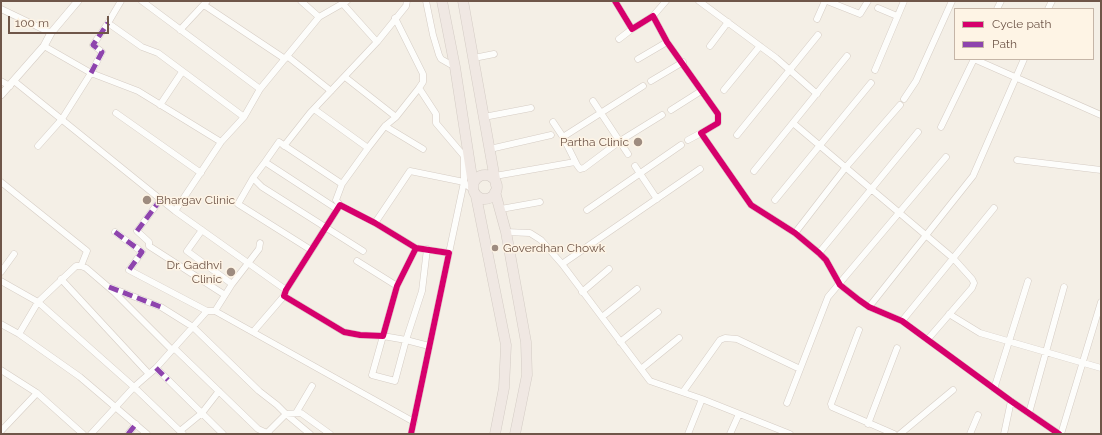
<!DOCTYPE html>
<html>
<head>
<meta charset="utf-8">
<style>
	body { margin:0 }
	#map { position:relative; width:1102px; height:435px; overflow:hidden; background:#f4efe6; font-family:Raleway,sans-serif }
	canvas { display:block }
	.frame { position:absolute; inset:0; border:2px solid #6f5649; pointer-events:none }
	.legend { position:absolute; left:954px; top:8px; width:140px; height:52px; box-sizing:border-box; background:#fef4e5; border:1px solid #c5b5a7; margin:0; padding:5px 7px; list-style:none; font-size:12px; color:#6f5649 }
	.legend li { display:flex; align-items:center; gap:8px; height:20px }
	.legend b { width:20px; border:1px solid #c5b5a7 }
	.scale { position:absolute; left:8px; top:16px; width:101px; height:18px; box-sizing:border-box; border:2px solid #6f5649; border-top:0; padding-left:5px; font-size:12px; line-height:14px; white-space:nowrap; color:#6f5649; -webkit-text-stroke:3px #fef4e5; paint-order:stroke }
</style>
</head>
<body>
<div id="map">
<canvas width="1102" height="435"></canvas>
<div class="frame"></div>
<ul class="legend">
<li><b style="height:5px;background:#d6006c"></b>Cycle path</li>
<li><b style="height:5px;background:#8e44ad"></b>Path</li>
</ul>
<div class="scale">100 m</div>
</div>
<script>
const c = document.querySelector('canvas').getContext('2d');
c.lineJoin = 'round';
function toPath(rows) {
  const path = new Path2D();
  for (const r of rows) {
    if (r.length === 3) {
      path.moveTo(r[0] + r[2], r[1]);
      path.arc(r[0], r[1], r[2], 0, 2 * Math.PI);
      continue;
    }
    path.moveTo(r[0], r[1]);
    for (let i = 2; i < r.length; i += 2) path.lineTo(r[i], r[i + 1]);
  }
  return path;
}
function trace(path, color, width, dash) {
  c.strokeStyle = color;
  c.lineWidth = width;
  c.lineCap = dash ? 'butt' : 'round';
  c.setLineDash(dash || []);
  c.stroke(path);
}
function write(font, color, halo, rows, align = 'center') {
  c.font = font + ' Raleway,sans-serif';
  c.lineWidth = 3;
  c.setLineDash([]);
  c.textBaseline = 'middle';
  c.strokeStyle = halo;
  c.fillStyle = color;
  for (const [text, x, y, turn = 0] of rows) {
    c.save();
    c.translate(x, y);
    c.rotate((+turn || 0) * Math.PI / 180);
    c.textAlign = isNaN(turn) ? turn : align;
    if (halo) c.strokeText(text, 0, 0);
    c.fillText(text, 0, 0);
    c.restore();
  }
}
const minor = toPath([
	[121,1,108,23,142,47,158,53,244,117],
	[142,1,260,89],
	[301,1,319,17],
	[426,1,433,35,439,55,441,59,455,67],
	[615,1,632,29,653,16,667,42,718,114,718,123,701,133,751,205,795,233,819,253,826,260,840,285,859,300,869,307,902,321,1011,401,1059,434],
	[699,1,776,58,817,94],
	[827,1,860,14,868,1],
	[343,4,377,42],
	[204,5,285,59],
	[878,8,897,16],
	[1,9,51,33],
	[997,9,1001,1],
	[1048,9,1052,1],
	[653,16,666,1],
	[395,18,423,74,423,82,419,88,436,114,436,123,464,156,464,182,449,253],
	[817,19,825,1],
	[180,30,207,1],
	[619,39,632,29],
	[44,46,91,73,138,91,221,142],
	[710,46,728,22],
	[287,56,331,91],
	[474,58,494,54],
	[638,59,667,42],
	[974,59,1101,115],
	[875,70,904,1],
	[345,77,396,117,385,126,368,148],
	[1,81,10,86],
	[14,81,175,211,286,290],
	[651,81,683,62],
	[724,90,760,46],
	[904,99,916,81,952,1],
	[593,101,628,154],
	[160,105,182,72],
	[314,109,368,148,342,184,336,200,340,205],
	[671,110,701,91],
	[116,113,201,173],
	[396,117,419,88],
	[484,117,531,108],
	[553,122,563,137,577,165,580,169,584,168,620,141,662,115],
	[793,123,954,259,972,279,974,283,972,288,928,339],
	[385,126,423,149],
	[941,127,974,59],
	[737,135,818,35],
	[563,137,643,86],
	[688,140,701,133],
	[38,146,62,119,91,73,102,52,93,45,108,23],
	[284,146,310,113,377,42,406,6,407,1],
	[490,149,551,135],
	[1017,160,1101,170],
	[265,162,279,142,342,184],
	[635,166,657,199],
	[754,171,847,56],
	[495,176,575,162],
	[253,178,262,187,363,251],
	[1,182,87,251,81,266],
	[161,199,137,231,149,242,149,246,225,295],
	[775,200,871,83],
	[501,209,540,202],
	[587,210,681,145],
	[175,211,221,142,244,117,260,89,319,17,347,1],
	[375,223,410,171,464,182,469,187],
	[202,230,187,251,232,284],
	[115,232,142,252,129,270,207,311,215,311,414,422],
	[506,232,530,233,541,240,562,264,650,381,702,399,790,434],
	[795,233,846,167,900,105],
	[427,249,422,291,406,340,395,381,372,375,383,336,406,340,429,346],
	[311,250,238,204,253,178,265,162,337,209],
	[819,253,918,132],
	[357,261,397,286],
	[562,264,700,169],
	[1,272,14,254],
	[61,279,149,374],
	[1,281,38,302,134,387,183,434],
	[109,287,161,307,193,327,259,391,277,405,286,414,266,434],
	[582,292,609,269],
	[869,307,973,176,1024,59],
	[215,311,232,284,259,249,260,243],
	[949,314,980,333,1101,368],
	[602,317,637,289],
	[902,321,994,208],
	[1,324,19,334,80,377,147,434],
	[859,330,831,404,832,407,894,434],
	[253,332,284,296],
	[19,334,38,302,76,266,81,266,86,268,114,292,172,350],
	[620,342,658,312],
	[174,348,258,429,269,434],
	[156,368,223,434],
	[641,369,679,338],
	[1,370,37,393,83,434],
	[994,389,1028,281],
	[683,392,720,340,725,338,737,339,800,369],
	[787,403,828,297,946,157],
	[296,413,312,386],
	[1029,413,1064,287],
	[286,414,301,413,330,434],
	[286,414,310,434],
	[868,424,897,348],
	[1,431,37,393],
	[180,431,202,413,219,391],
	[91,434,134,387,156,368,207,311],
	[128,434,136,424],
	[411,434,449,253,416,248,375,223,340,205,286,290,284,296,344,332,360,335,383,336,397,286,416,248],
	[688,434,702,399],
	[730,434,739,414],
	[900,434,953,390],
	[970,434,978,415],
	[1004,434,1011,401],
	[1061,434,1101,302]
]);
const tertiary = toPath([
	[1,95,44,46,51,33,78,1]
]);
const trunk = toPath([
	[442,1,455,67,473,184],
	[463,1,496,185],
	[485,187,12],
	[495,192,506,232,526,342,527,375,515,434],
	[476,196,506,345,504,388,495,434]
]);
trace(minor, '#d5ccc4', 7);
trace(tertiary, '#d5ccc4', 8);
trace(trunk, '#d3cbc4', 11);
trace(minor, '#fdfdfb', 6);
trace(tertiary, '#fdfdfb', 7);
trace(trunk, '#f0e8e3', 10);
trace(toPath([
	[91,73,102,52,93,45,108,23],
	[137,231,161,199],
	[115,232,142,252,129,270],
	[109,287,161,307],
	[156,368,168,380],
	[128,434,136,424]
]), '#8e44ad', 5, [10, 5]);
trace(toPath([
	[615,1,632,29,653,16,667,42,718,114,718,123,701,133,751,205,795,233,819,253,826,260,840,285,859,300,869,307,902,321,1011,401,1059,434],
	[411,434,449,253,416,248,375,223,340,205,286,290,284,296,344,332,360,335,383,336,397,286,416,248]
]), '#d6006c', 6);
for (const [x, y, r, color] of [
	[638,142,5,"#9e8c80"],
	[147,200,5,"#9e8c80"],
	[495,248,4,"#9e8c80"],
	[231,272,5,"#9e8c80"]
]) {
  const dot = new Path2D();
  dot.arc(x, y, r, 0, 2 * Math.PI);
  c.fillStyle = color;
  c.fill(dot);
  trace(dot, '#fef4e5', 1.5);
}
write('12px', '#6f5649', '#fef4e5', [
	["Partha Clinic",629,142],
	["Bhargav Clinic",156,200,"left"],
	["Goverdhan Chowk",503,248,"left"],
	["Dr. Gadhvi",222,265],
	["Clinic",222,279]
], 'right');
</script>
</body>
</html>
